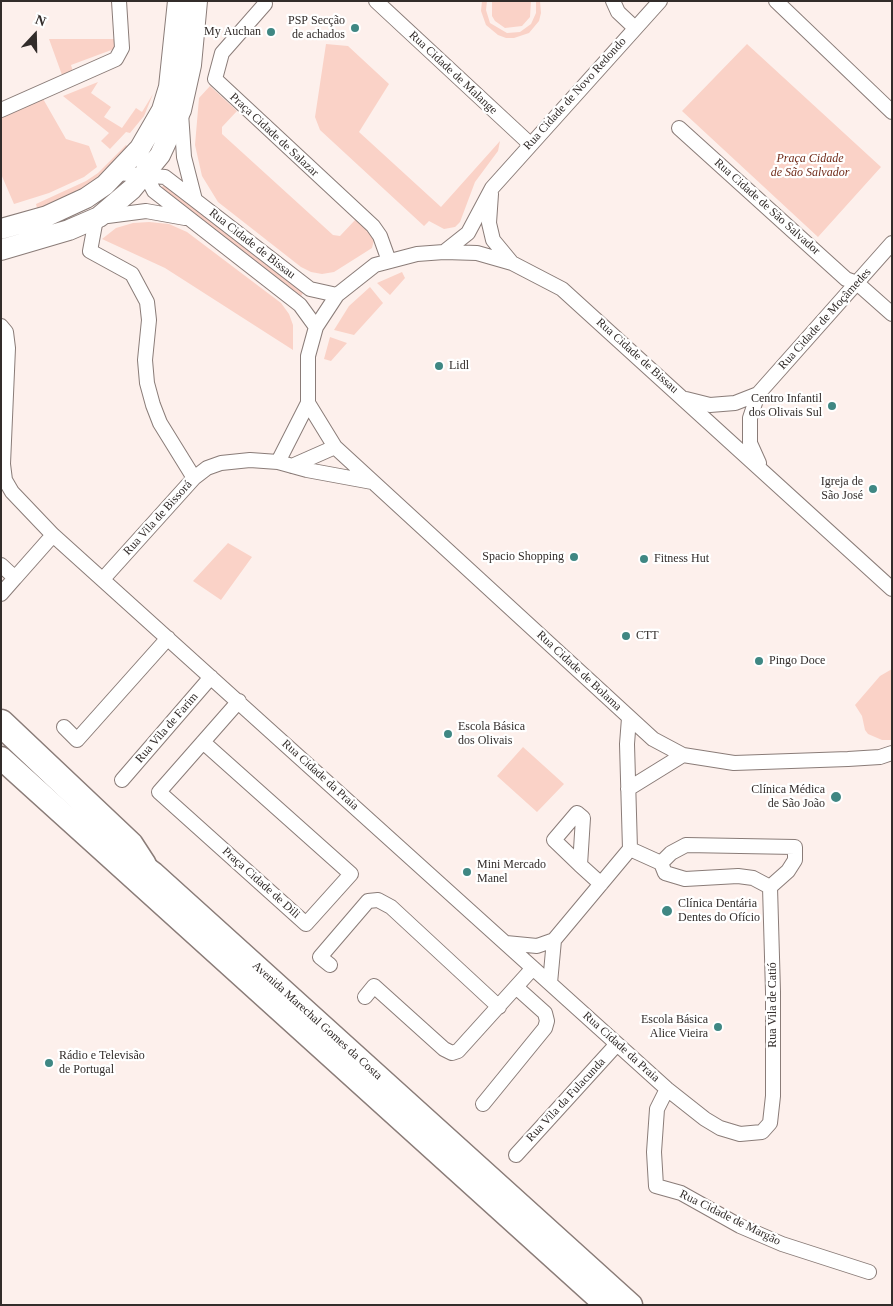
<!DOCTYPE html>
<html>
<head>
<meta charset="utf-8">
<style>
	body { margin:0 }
	#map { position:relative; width:893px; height:1306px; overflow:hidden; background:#fdf0ec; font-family:Georgia,serif }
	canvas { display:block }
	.frame { position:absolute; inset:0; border:2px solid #322c2a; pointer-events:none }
	.north { position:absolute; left:10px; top:10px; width:50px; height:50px; -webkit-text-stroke:4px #fff; paint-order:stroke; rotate:21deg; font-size:14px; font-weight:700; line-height:20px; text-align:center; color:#322c2a }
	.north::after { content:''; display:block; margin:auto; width:18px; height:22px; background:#322c2a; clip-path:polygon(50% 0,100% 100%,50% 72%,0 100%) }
</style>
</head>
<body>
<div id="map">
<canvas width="893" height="1306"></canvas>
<div class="frame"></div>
<div class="north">N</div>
</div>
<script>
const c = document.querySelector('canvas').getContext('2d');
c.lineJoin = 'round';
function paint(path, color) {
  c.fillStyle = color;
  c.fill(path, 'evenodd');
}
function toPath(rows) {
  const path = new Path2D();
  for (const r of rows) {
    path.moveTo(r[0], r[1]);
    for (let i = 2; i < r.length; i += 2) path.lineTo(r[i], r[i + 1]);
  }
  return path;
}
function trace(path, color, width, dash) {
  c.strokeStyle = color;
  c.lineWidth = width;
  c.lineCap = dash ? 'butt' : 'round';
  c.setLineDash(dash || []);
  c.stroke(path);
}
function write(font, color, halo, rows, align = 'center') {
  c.font = font + ' Georgia,serif';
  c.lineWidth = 4.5;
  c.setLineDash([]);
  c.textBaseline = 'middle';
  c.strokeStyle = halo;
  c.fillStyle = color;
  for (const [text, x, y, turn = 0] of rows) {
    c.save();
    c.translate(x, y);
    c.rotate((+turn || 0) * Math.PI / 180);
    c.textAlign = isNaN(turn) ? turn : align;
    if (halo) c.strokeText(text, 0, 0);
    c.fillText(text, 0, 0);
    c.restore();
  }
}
paint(toPath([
	[482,1,487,1,486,10,490,23,507,33,520,32,531,24,536,13,536,1,540,1,541,13,539,21,529,33,514,38,506,38,498,35,486,25,481,11],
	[492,1,531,1,530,17,522,26,505,28,495,21,492,16],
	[49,39,116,39,114,49,71,65,74,75,69,77,62,75],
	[326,44,348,46,389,84,359,132,441,207,500,141,498,151,475,182,460,222,455,227,444,229,429,221,424,226,320,130,315,117],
	[747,44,881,167,818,237,682,111],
	[98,82,91,93,111,107,104,117,122,128,136,108,142,112,153,94,144,116,130,133,126,132,110,149,101,141,109,133,63,96],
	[210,86,237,111,222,127,222,134,333,235,340,236,356,219,369,231,374,240,372,248,334,272,322,274,311,272,301,267,218,202,202,176,195,145,199,98],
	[42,97,66,139,89,146,97,167,84,177,49,193,14,204,1,174,1,116],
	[126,145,127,146,110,167,90,187,38,212,36,204,86,181,98,173],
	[164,185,303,293,301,296,161,188],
	[149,222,169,224,187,232,281,303,289,314,293,325,293,350,165,268,102,239,116,228,133,223],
	[402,272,405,278,390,295,377,283],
	[370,287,383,303,354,335,334,330,349,306],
	[330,337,347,343,331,361,324,359],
	[228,543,252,557,221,600,193,581],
	[892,669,892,740,882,740,868,734,865,730,862,716,855,705,880,676],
	[523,747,564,784,537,812,497,776]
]), '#fad2c7');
const street = toPath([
	[376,1,530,144],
	[613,1,618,12,635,28],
	[776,1,892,112],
	[265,4,222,53,215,79,373,226,380,236,389,261],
	[1,110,116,59,122,48,119,1],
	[181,113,184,157,195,200,310,289,337,295],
	[679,128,846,279,857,283,892,314],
	[140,148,145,174,154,191,300,305,316,327],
	[117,173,165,177,195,200],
	[491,194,489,223,493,240,512,263],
	[100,217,146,211,185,218],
	[96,219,90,251,132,274,147,302,149,320,145,360,147,383,153,405,160,423,194,478],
	[444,252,468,233,492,188,660,1],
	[1,326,6,332,8,348,3,464,5,480,12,492,53,535,667,1089,705,1119,720,1128,740,1134,762,1132,770,1123,773,1096,773,992,770,887],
	[686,399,710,405,735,403,758,394],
	[278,462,308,403],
	[759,463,750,443,750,418,758,394,892,243],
	[292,466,335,447],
	[1,565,15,578,53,535],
	[103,579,194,478,207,468,221,463,250,460,278,462,307,470,372,482],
	[892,589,562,289,512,263,477,253,444,252,417,254,375,265,337,295,316,327,308,356,308,403,335,447,653,739,683,755,734,763,848,759,880,757,892,753],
	[1,594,15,578],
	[64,727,77,740,168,638],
	[203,742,351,874,306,924,159,792,239,701],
	[122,780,211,677],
	[628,789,683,755],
	[686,845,795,847,795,860,788,871,770,887,753,878,738,876,685,879,665,873,661,863,671,853,686,845],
	[630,849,661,863],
	[580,865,583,818,577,813,554,840,580,865,601,884],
	[506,943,537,946,554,940,630,849,627,744,629,718],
	[330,965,320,957,368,901,378,900,391,907,499,1007],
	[550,983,554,940],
	[365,997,374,986,444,1049,452,1053,458,1051,533,968],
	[667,1089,657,1109,654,1152,656,1186,681,1193,740,1226,782,1244,869,1272],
	[483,1104,545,1028,547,1021,545,1013,516,987],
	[516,1155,617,1044]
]);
const secondary = toPath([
	[1,229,47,216,86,198,105,185,140,148,162,110,169,87,178,1],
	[1,250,69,230,99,217,132,189,160,155,181,110,191,65,197,1]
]);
const primary = toPath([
	[1,758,606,1305],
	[129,855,153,873,631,1305]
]);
const highway = toPath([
	[1,723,130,845,143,865]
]);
trace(street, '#8a7c78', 16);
trace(secondary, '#8a7c78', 22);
trace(primary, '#8a7c78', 25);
trace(highway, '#8a7c78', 29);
trace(street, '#fff', 14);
trace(secondary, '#fff', 20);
trace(primary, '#fff', 22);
trace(highway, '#fff', 26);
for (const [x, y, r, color] of [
	[355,28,5,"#3f8783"],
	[271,32,5,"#3f8783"],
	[439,366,5,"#3f8783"],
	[832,406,5,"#3f8783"],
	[873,489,5,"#3f8783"],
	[574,557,5,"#3f8783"],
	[644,559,5,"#3f8783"],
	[626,636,5,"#3f8783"],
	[759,661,5,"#3f8783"],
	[448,734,5,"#3f8783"],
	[836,797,6,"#3f8783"],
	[467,872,5,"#3f8783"],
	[667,911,6,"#3f8783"],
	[718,1027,5,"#3f8783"],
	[49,1063,5,"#3f8783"]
]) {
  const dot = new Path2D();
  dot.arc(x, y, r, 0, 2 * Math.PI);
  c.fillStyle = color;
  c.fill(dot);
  trace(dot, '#fff', 2);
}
write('12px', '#322c2a', '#fff', [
	["PSP Secção",345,21,"right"],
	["de achados",345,35,"right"],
	["My Auchan",261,32,"right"],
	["Lidl",449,366],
	["Centro Infantil",822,399,"right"],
	["dos Olivais Sul",822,413,"right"],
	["Igreja de",863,482,"right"],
	["São José",863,496,"right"],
	["Spacio Shopping",564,557,"right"],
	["Fitness Hut",654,559],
	["CTT",636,636],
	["Pingo Doce",769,661],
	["Escola Básica",458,727],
	["dos Olivais",458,741],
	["Clínica Médica",825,790,"right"],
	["de São João",825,804,"right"],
	["Mini Mercado",477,865],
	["Manel",477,879],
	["Clínica Dentária",678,904],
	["Dentes do Ofício",678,918],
	["Escola Básica",708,1020,"right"],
	["Alice Vieira",708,1034,"right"],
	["Rádio e Televisão",59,1056],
	["de Portugal",59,1070]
], 'left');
write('12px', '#322c2a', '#fff', [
	["Rua Cidade de Malange",453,73,43],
	["Rua Cidade de Novo Redondo",575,94,-48],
	["Praça Cidade de Salazar",274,135,43],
	["Rua Cidade de São Salvador",767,207,42],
	["Rua Cidade de Bissau",252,244,38],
	["Rua Cidade de Moçâmedes",825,319,-48],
	["Rua Cidade de Bissau",637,356,42],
	["Rua Vila de Bissorá",158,518,-48],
	["Rua Cidade de Bolama",579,671,43],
	["Rua Vila de Farim",167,728,-49],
	["Rua Cidade da Praia",320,775,42],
	["Praça Cidade de Dili",261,883,42],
	["Rua Vila de Catió",773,1005,-90],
	["Avenida Marechal Gomes da Costa",317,1021,42],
	["Rua Cidade da Praia",621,1047,42],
	["Rua Vila da Fulacunda",566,1100,-47],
	["Rua Cidade de Margão",730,1218,26]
]);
write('italic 12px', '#712c1a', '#fff', [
	["Praça Cidade",810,159],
	["de São Salvador",810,173]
]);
</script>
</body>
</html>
